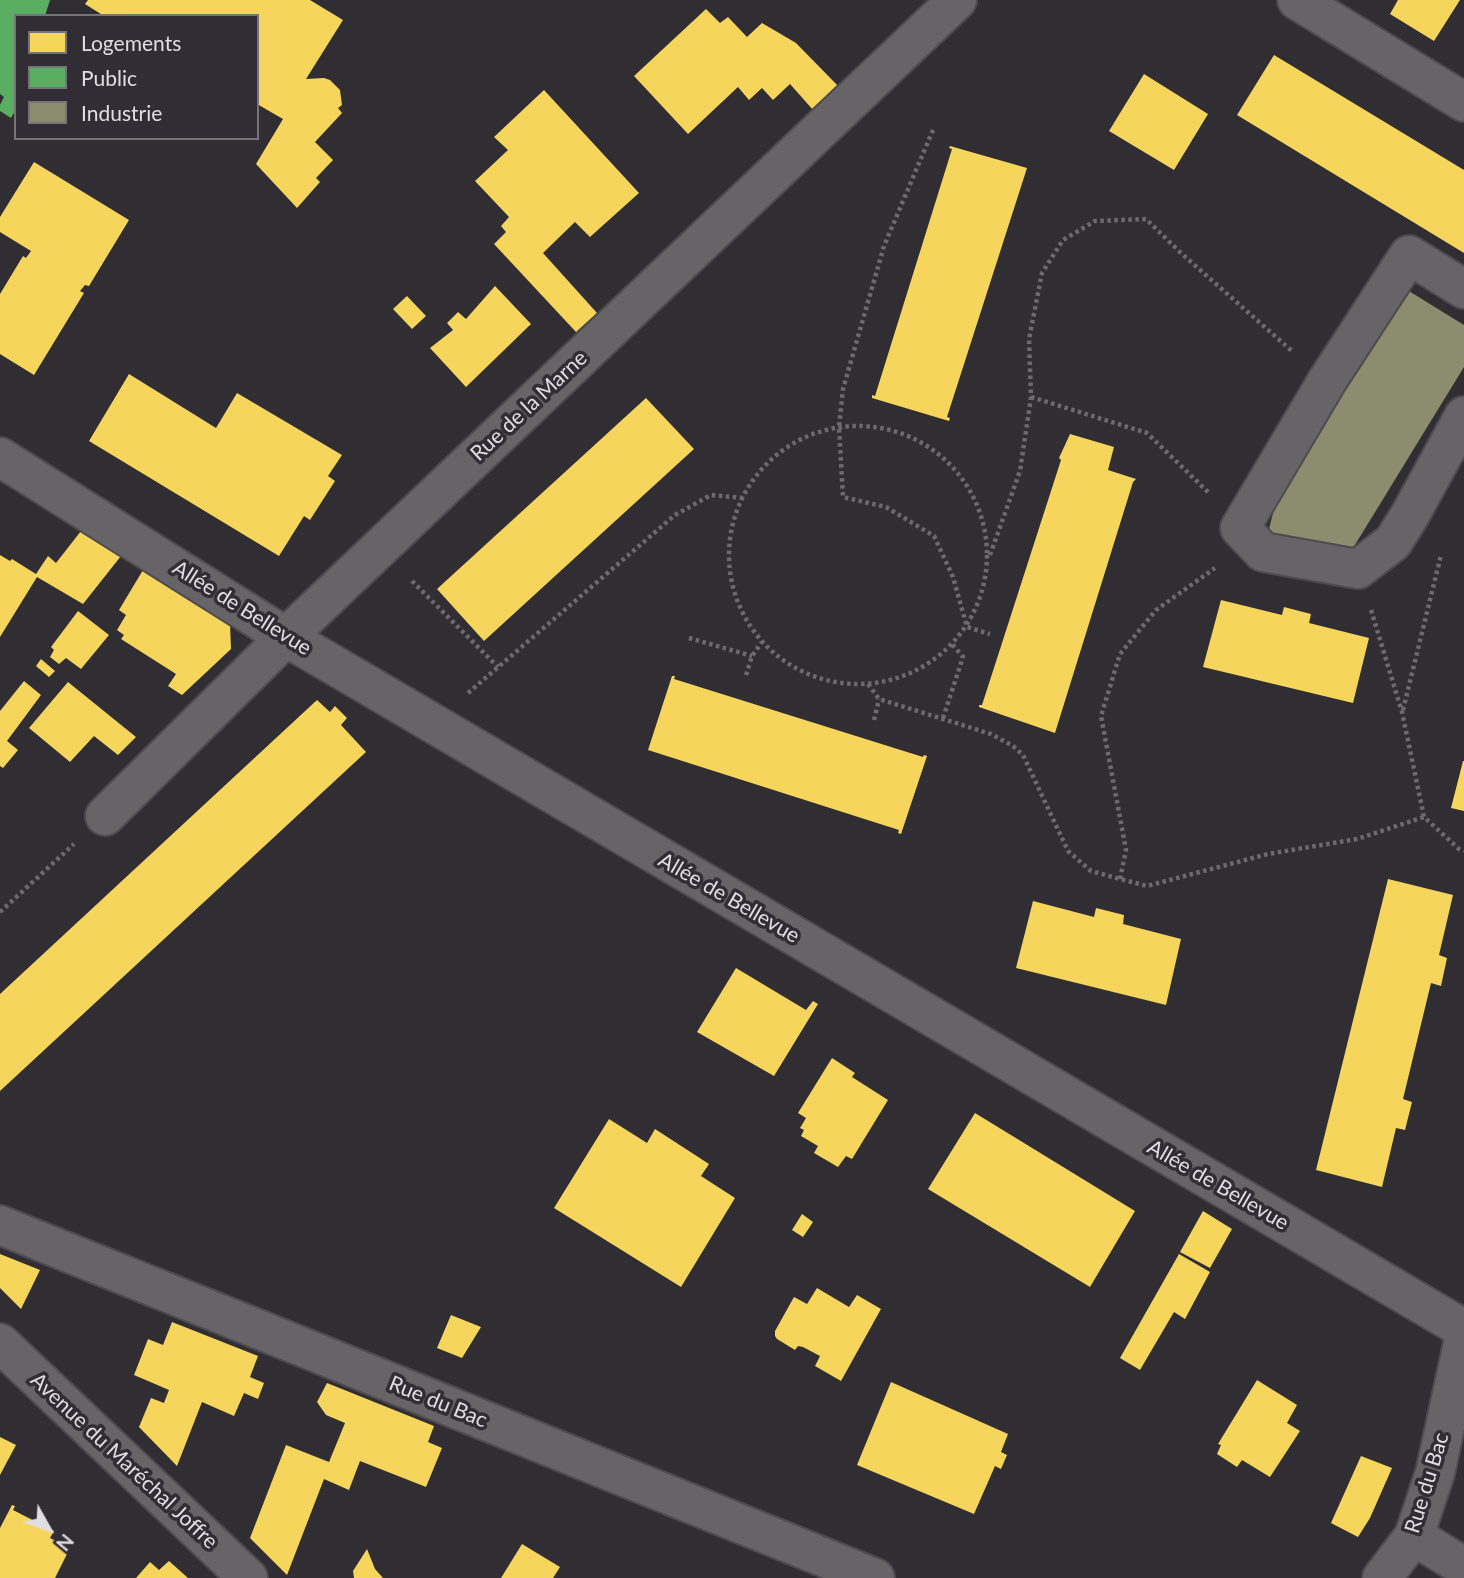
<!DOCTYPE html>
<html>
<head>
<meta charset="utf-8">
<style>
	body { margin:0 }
	#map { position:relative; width:1464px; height:1578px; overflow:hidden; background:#302e33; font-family:Lato,sans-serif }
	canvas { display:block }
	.legend { position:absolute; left:14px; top:14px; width:245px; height:126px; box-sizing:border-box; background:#302d34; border:2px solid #76747a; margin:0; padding:9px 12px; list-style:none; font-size:21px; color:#e0dee3 }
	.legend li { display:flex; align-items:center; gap:14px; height:35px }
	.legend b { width:35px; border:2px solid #76747a }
	.north { position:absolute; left:14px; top:1494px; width:70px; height:70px; -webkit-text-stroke:5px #302d34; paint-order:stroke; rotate:130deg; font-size:19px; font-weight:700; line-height:28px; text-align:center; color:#e0dee3 }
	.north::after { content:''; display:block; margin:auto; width:24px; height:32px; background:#e0dee3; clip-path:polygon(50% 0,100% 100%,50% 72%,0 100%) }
</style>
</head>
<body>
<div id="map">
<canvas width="1464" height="1578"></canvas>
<ul class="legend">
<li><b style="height:19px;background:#f6d55c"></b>Logements</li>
<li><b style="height:19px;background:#5aae61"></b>Public</li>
<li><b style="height:19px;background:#8c8c6e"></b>Industrie</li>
</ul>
<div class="north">N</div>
</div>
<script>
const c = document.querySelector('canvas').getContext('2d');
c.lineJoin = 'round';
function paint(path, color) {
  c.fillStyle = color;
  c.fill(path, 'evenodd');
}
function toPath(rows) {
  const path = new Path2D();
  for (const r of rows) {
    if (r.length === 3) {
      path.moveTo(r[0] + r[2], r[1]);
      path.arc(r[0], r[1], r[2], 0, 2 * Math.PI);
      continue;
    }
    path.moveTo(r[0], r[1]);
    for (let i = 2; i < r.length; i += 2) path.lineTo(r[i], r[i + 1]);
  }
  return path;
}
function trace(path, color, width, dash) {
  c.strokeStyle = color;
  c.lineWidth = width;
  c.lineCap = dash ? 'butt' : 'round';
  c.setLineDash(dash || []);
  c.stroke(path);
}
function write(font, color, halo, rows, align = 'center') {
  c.font = font + ' Lato,sans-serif';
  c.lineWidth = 7;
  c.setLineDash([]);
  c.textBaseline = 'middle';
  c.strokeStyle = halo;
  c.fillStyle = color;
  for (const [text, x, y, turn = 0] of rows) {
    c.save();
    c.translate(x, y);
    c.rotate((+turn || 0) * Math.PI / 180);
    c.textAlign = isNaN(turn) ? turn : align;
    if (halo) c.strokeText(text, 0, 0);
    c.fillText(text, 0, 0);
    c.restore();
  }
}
paint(toPath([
	[88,0,310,0,343,20,306,79,324,78,330,80,340,90,342,105,338,108,342,113,315,142,333,160,316,178,320,182,297,208,256,164,283,119,257,104,257,16,104,16,85,4],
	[1398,0,1460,0,1434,41,1390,14],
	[706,9,720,23,728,17,747,37,762,23,796,43,840,88,814,111,790,84,773,100,762,88,749,100,738,87,688,134,634,76],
	[1274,55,1464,170,1464,253,1237,115],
	[1144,74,1208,114,1174,170,1109,131],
	[544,90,639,193,590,237,575,222,543,253,597,313,576,332,494,244,506,232,501,226,509,217,475,181,508,150,494,137],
	[950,146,1027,168,947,417,950,418,949,421,872,398,872,395,875,396,952,149,949,148],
	[34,162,129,220,89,286,85,285,80,291,84,293,34,375,0,354,0,294,23,256,26,258,31,251,0,232,0,217],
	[495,286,531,324,466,387,430,348,453,330,447,323,458,312,466,319],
	[407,296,426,316,412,329,393,309],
	[129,374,216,428,237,393,342,455,328,476,335,481,310,520,304,516,279,556,89,441],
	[646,398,694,449,484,641,437,589],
	[1070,434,1114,447,1108,470,1136,479,1133,482,1055,733,979,707,979,705,982,705,1061,460,1059,458],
	[81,531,121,556,83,604,37,577,0,637,0,555,10,561,12,559,36,574,48,556,56,563],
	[143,570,230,623,231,649,182,695,168,686,176,674,121,639,124,635,117,630,126,615,119,610],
	[1221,600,1282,615,1284,607,1311,614,1309,623,1369,638,1353,703,1203,667],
	[78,611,109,635,81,669,66,658,59,664,50,657,54,650,51,647],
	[41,659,55,671,49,677,36,666],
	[672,676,675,676,674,679,923,757,924,755,927,756,901,834,898,833,899,830,648,750],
	[24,681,41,695,7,741,18,750,3,768,0,766,0,711],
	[68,682,136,737,118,755,94,736,70,762,29,728],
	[317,700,330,712,335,706,347,718,341,725,366,752,0,1091,0,994],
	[1463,761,1464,761,1464,811,1451,808],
	[1388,879,1453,895,1439,955,1447,958,1441,986,1431,983,1403,1099,1412,1102,1405,1130,1396,1128,1382,1187,1316,1170],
	[1033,901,1094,917,1096,908,1124,915,1123,924,1181,939,1166,1005,1016,968],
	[736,968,806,1010,813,1001,818,1004,774,1076,697,1032],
	[832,1058,855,1073,852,1077,888,1100,852,1159,846,1156,838,1167,814,1153,818,1146,801,1136,804,1130,800,1128,806,1118,798,1113],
	[975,1113,1135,1211,1090,1287,928,1189],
	[609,1119,647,1143,655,1129,709,1164,701,1176,735,1198,681,1287,554,1208],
	[1203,1211,1232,1229,1210,1268,1180,1252],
	[802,1214,813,1222,803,1237,792,1230],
	[0,1254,40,1270,21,1309,0,1288],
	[1179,1254,1210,1272,1185,1319,1174,1312,1140,1370,1120,1358],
	[817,1288,849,1307,857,1295,881,1309,841,1381,815,1366,820,1356,803,1347,798,1346,795,1350,777,1339,775,1336,775,1331,794,1297,807,1304],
	[451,1315,481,1327,462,1358,437,1348],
	[172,1322,258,1356,250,1377,264,1383,258,1399,244,1393,234,1416,202,1402,177,1466,139,1427,151,1398,164,1403,169,1390,134,1375,148,1339,163,1345],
	[1257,1380,1297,1405,1287,1423,1300,1431,1270,1477,1242,1460,1237,1467,1217,1454,1221,1445,1218,1444],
	[891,1382,1008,1434,1001,1452,1007,1455,1001,1469,995,1466,974,1514,857,1465],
	[327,1383,434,1426,428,1442,442,1448,426,1487,360,1461,349,1490,324,1479,287,1575,250,1538,286,1445,329,1462,345,1423,326,1415,317,1402],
	[0,1437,16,1445,0,1475],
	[1361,1456,1392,1468,1370,1518,1358,1537,1331,1523],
	[12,1505,15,1506,13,1510,54,1531,50,1538,70,1548,55,1578,0,1578,0,1528],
	[522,1544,560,1567,553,1578,501,1578],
	[367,1549,375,1569,383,1578,354,1578,353,1571],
	[169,1561,188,1578,136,1578,150,1562,159,1570]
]), '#f6d55c');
paint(toPath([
	[0,0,50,0,45,16,16,16,16,109,11,118,0,111,0,105,4,97,0,94]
]), '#5aae61');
paint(toPath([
	[1404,288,1464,325,1464,367,1350,553,1268,533,1279,489]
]), '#8c8c6e');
const minor = toPath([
	[1297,0,1464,102],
	[1464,289,1409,255,1327,381,1240,528,1263,552,1358,569,1393,542,1410,515,1464,416],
	[0,457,286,637,1464,1329],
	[105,816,286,637,957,0],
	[0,1225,875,1578],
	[0,1343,248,1578],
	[1414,1536,1464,1567],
	[1382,1578,1414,1536,1435,1473,1464,1339]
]);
trace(minor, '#4d4b4f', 42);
trace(toPath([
	[933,130,884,246,843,389,839,427,843,497,886,507,934,536,953,577,967,627,990,634],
	[1031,397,1147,433,1210,494],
	[858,555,129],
	[990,555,1020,471,1031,397,1029,339,1042,273,1063,240,1095,221,1146,219,1182,254,1292,351],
	[412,581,498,667],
	[1371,610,1402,712,1424,817,1459,849,1464,851],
	[689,638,752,656],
	[746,675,752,656,762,642],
	[868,684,879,699,991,734,1013,746,1023,755,1068,851,1091,871,1120,879,1147,886,1268,854,1357,839,1424,817],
	[468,693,675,515,711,495,743,498],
	[1403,710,1441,555],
	[943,718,963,657,952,644],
	[874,720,879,699],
	[1120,879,1126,850,1101,716,1120,654,1156,610,1215,568],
	[0,912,74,844]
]), '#6c6a6d', 4.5, [3.5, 3.5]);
trace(minor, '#666467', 38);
write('21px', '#e0dee3', '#302d34', [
	["Rue de la Marne",529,406,-43],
	["Allée de Bellevue",242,608,32],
	["Allée de Bellevue",729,898,30],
	["Allée de Bellevue",1218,1185,30],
	["Rue du Bac",438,1402,22],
	["Avenue du Maréchal Joffre",124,1461,43],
	["Rue du Bac",1427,1483,-73]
]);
</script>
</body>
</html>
